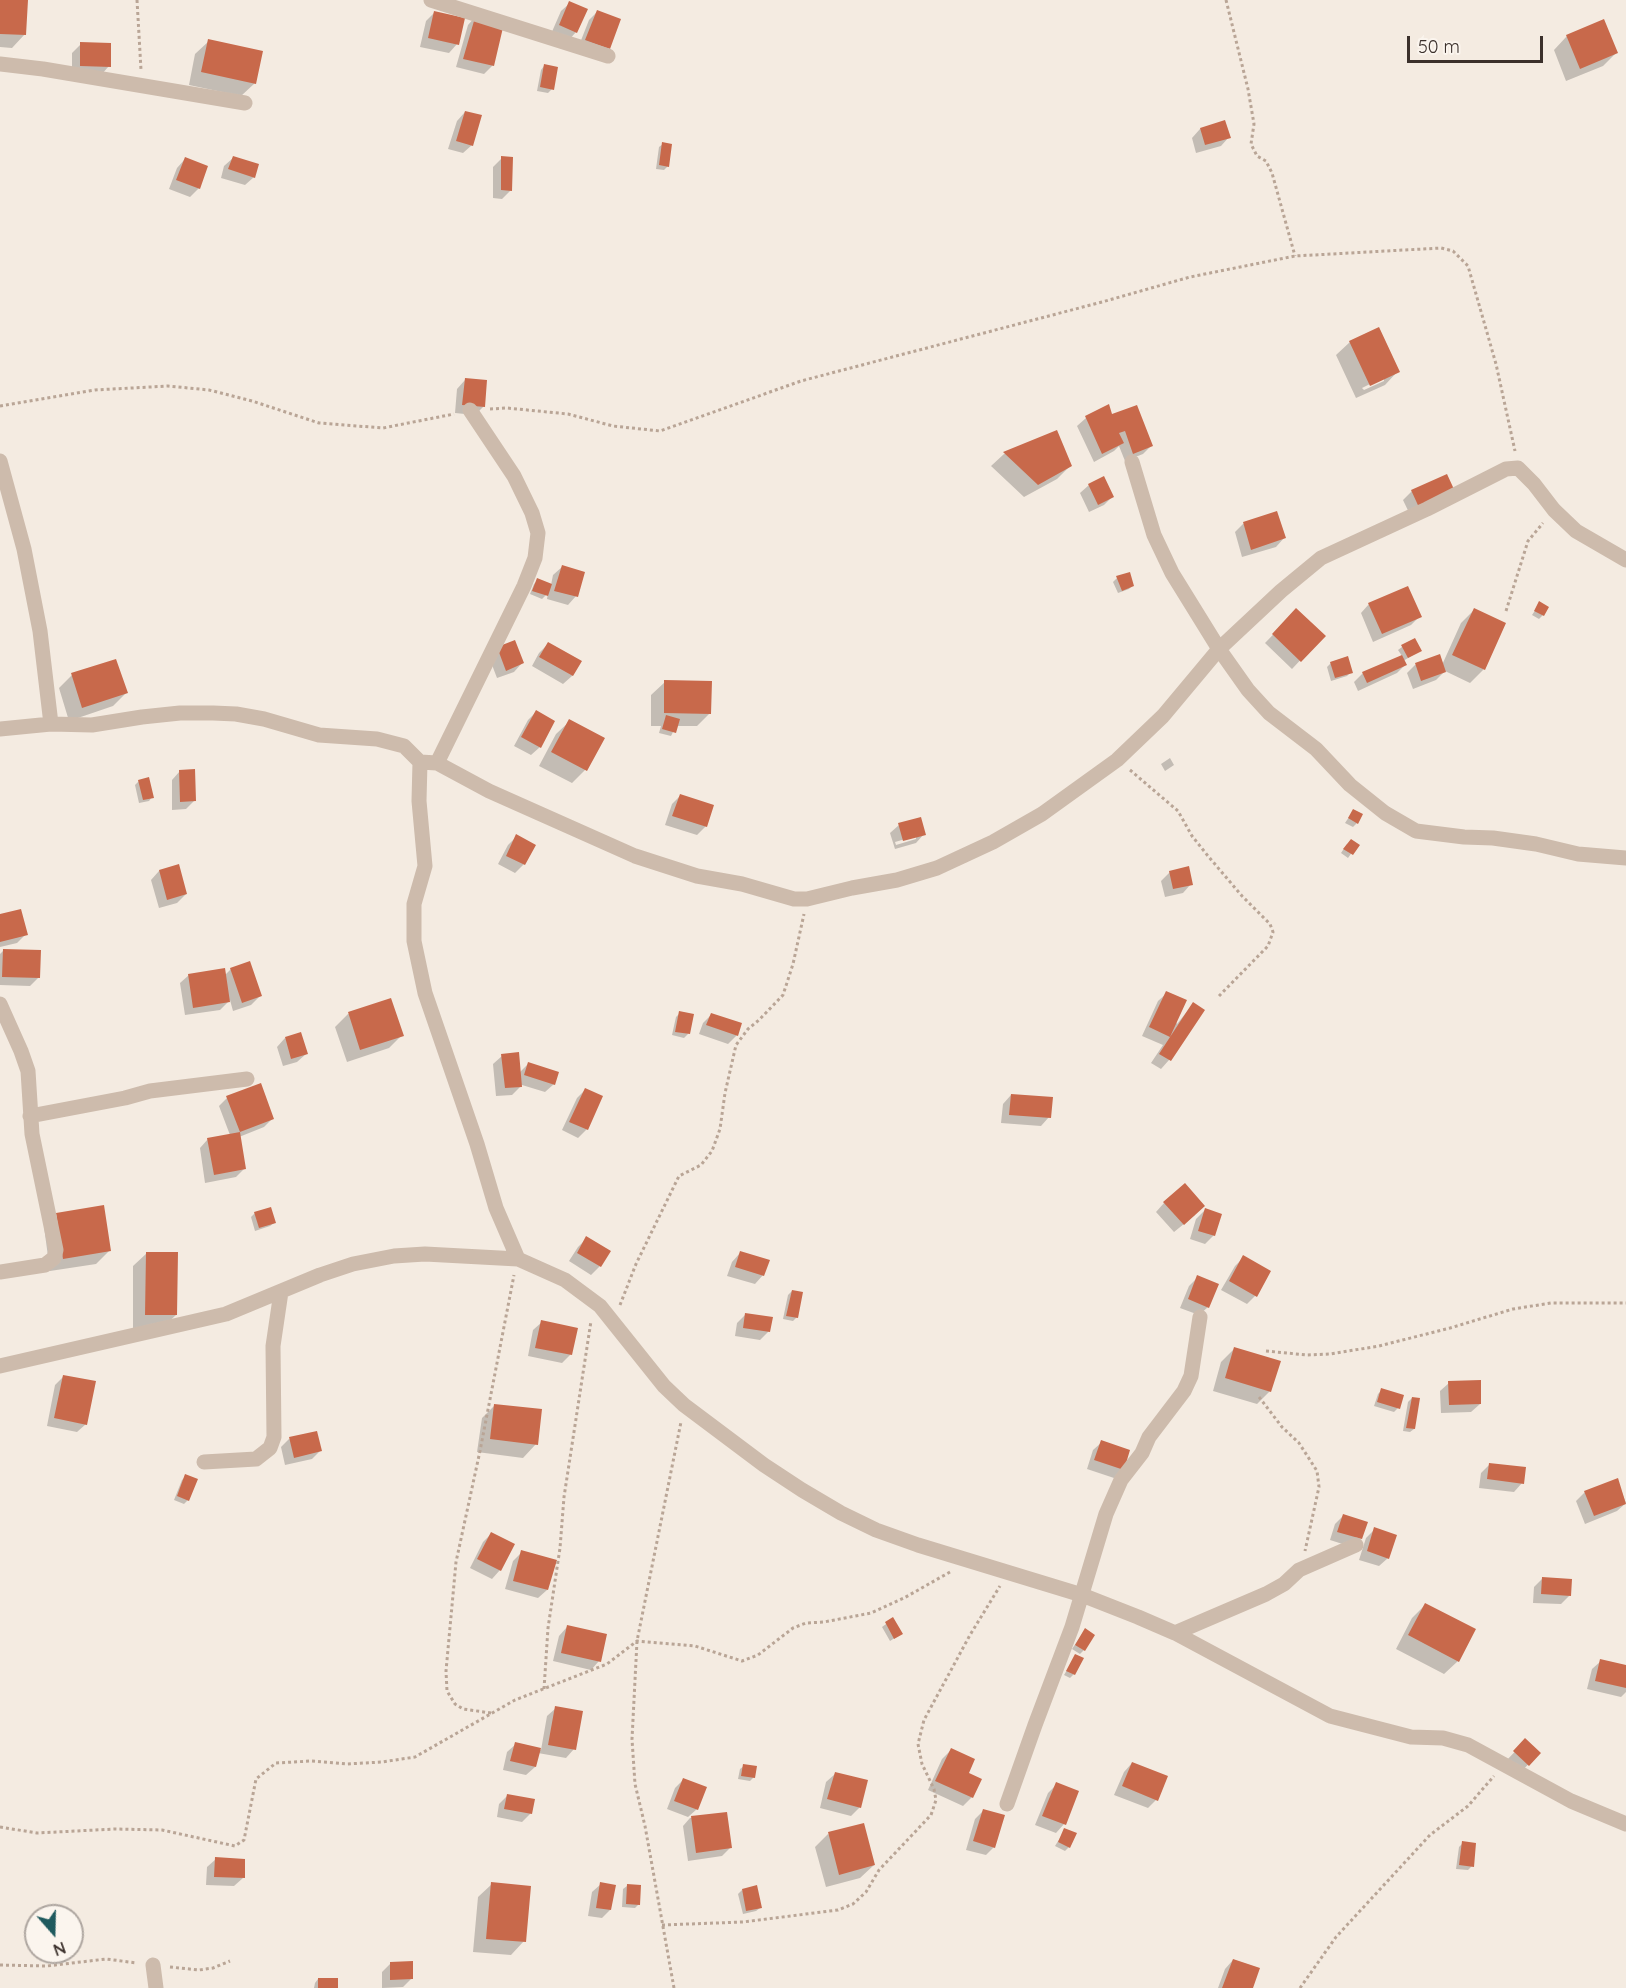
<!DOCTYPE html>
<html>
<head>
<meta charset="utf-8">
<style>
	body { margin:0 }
	#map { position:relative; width:1626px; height:1988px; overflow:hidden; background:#f4ebe1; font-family:Quicksand,sans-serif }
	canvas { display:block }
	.north { position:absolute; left:24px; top:1904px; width:60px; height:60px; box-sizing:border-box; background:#fbf5ee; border:2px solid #aea6a0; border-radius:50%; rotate:160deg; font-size:16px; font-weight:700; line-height:24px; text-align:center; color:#3b302b }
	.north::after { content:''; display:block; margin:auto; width:21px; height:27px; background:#1f5a5e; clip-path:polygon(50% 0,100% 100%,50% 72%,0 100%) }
	.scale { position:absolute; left:1407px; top:36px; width:136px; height:27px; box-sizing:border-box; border:3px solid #3b302b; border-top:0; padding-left:8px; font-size:18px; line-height:21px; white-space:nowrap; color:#3b302b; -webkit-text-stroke:4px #fbf5ee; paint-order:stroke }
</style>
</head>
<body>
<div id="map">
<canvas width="1626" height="1988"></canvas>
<div class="north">N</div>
<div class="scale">50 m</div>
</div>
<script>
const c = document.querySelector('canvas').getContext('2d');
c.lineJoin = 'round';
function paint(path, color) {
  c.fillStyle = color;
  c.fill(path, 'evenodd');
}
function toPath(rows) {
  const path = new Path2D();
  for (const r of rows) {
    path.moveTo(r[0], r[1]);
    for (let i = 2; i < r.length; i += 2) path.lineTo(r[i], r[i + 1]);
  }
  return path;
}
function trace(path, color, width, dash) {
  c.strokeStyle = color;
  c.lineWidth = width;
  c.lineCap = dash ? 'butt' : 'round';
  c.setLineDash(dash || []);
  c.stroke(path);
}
paint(toPath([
	[0,0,27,0,25,34,12,48,0,47],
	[570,3,576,32,568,41,551,34,561,11],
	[597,12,608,48,578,48,589,20],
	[434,13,457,44,449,53,420,47,426,21],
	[476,16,493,65,484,74,456,67,468,25],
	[1567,36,1616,53,1603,66,1566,81,1554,50],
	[209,41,255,83,241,96,189,85,195,54],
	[81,44,109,66,101,75,72,74,72,53],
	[544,66,552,89,548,93,537,91,541,70],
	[465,112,472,145,463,153,448,149,457,121],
	[1200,129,1229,137,1221,146,1196,153,1192,138],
	[663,144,668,166,664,170,656,169,659,147],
	[233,158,254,177,245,185,221,178,224,166],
	[502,158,511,190,502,199,493,198,493,167],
	[185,159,199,188,190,197,169,189,177,168],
	[1378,329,1398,371,1385,385,1356,398,1336,355,1350,342],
	[1384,377,1384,381,1364,390,1362,388],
	[465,380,484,406,475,415,455,413,457,389],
	[1111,415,1151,446,1143,454,1125,461,1119,446,1114,451,1094,462,1077,426,1086,418],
	[1057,432,1070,466,1057,479,1024,497,991,466,1004,454],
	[1447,476,1413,521,1403,500,1412,491],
	[1089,485,1112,497,1104,505,1089,512,1080,493],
	[1276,513,1284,538,1276,547,1242,557,1235,532,1243,524],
	[562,567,576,596,568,605,547,599,548,593,542,599,530,594,534,584,538,580,551,585,553,575],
	[1117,578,1133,585,1129,589,1118,593,1113,582],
	[1540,603,1543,615,1539,619,1532,615],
	[1369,604,1420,616,1411,625,1373,642,1361,613],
	[1474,610,1484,669,1470,683,1445,671,1436,680,1413,689,1407,673,1415,665,1439,656,1442,665,1461,623],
	[1296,611,1323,636,1292,669,1265,643],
	[548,644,580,661,572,676,563,684,532,666,539,653],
	[1402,647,1420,651,1403,661,1405,665,1397,673,1358,691,1354,682,1363,673,1402,656,1398,650],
	[498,648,522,663,514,672,497,678,489,657],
	[1331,663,1351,672,1347,676,1331,681,1327,667],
	[72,675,126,693,113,706,69,721,59,688],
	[665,682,710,713,697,726,676,726,671,736,659,733,661,726,651,726,651,695],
	[536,712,540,747,531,755,514,746,528,720],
	[570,721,603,738,585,770,572,783,539,766,556,734],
	[1170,758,1174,765,1165,771,1161,764],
	[180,771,194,801,186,809,172,810,172,780],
	[139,781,152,797,149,801,139,803,135,785],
	[680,796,706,826,697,835,665,825,672,804],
	[1353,811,1357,823,1353,827,1345,823],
	[899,825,924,834,916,843,895,849,890,833],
	[916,836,916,839,896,845,895,842],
	[517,836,524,864,515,873,498,864,508,845],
	[1347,844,1357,845,1348,858,1341,853],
	[178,866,186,894,177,903,159,908,151,880,159,871],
	[1170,872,1191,884,1183,893,1165,897,1161,881],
	[0,916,26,934,17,943,0,947],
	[3,951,39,977,30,986,0,985,0,954],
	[231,969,260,996,251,1005,233,1011,230,1000,220,1010,185,1015,180,983,189,975,224,976],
	[1167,993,1177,1024,1193,1004,1202,1010,1169,1060,1161,1069,1151,1063,1163,1045,1142,1036,1158,1001],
	[390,1000,402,1035,389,1048,347,1062,335,1027,348,1014],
	[680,1013,688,1034,684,1038,672,1035,676,1017],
	[711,1015,737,1035,728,1044,699,1034,703,1023],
	[285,1038,306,1054,297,1062,283,1066,277,1047],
	[502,1056,519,1073,528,1064,554,1084,545,1092,522,1085,512,1095,496,1096,493,1064],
	[585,1090,587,1129,578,1138,562,1130,577,1098],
	[1011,1095,1049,1117,1041,1126,1001,1123,1003,1104],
	[227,1098,272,1119,264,1127,239,1137,244,1169,236,1177,205,1183,200,1148,208,1139,230,1135,219,1106],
	[1164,1203,1195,1215,1174,1232,1156,1212],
	[1205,1210,1214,1235,1205,1244,1190,1239,1196,1219],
	[255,1213,274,1223,270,1226,255,1231,251,1217],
	[44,1227,109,1251,96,1264,50,1271],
	[587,1238,600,1266,591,1275,569,1261,578,1247],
	[147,1253,176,1315,162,1328,133,1328,133,1266],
	[740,1253,763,1275,755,1284,727,1276,732,1262],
	[1244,1257,1255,1296,1247,1304,1221,1290,1235,1266],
	[1198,1277,1208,1307,1199,1315,1180,1308,1189,1286],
	[792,1291,797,1317,793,1321,783,1319,788,1295],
	[746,1314,769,1331,760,1340,735,1336,737,1323],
	[542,1322,571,1354,562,1363,528,1356,533,1330],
	[1234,1349,1270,1391,1257,1404,1213,1391,1221,1362],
	[64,1376,86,1424,77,1432,47,1426,55,1385],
	[1449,1383,1480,1404,1471,1412,1441,1413,1440,1391],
	[1382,1390,1398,1408,1394,1412,1374,1406,1378,1394],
	[1412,1398,1414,1429,1410,1432,1403,1431,1408,1402],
	[495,1405,536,1444,523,1458,477,1452,482,1418],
	[289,1439,320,1451,312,1459,285,1465,281,1447],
	[1102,1442,1122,1469,1114,1478,1087,1469,1093,1450],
	[1490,1464,1522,1483,1514,1492,1479,1488,1481,1473],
	[186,1476,188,1500,184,1504,174,1500,182,1480],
	[1617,1480,1626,1503,1617,1511,1585,1524,1576,1501,1585,1492],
	[1343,1516,1361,1538,1352,1547,1330,1540,1335,1524],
	[1375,1529,1388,1558,1379,1566,1359,1560,1366,1538],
	[491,1534,500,1570,492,1579,470,1568,483,1542],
	[522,1552,547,1590,538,1598,505,1589,513,1561],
	[1542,1579,1570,1595,1561,1604,1533,1603,1534,1587],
	[1425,1605,1458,1661,1444,1674,1396,1649,1412,1618],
	[893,1619,901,1634,890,1641,882,1627],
	[567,1627,599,1661,591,1670,553,1661,559,1636],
	[1082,1634,1084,1650,1080,1654,1072,1649],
	[1076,1655,1074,1674,1070,1678,1064,1675],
	[1601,1661,1626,1667,1626,1692,1621,1697,1587,1689,1592,1669],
	[556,1708,574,1749,566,1758,538,1753,535,1767,526,1775,503,1770,507,1752,516,1744,541,1750,547,1716],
	[1525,1741,1539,1753,1520,1773,1506,1761],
	[951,1750,972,1797,963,1806,928,1790,942,1759],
	[1132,1763,1156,1800,1148,1808,1114,1795,1124,1772],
	[744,1766,754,1777,750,1781,738,1779,740,1769],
	[835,1774,860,1807,851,1816,820,1808,826,1782],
	[683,1780,697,1809,688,1817,667,1809,675,1788],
	[1057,1784,1077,1792,1064,1824,1056,1833,1035,1825,1048,1793],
	[508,1795,531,1813,522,1822,497,1817,499,1804],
	[984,1810,994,1847,986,1855,966,1850,975,1819],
	[726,1813,730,1848,722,1856,688,1861,683,1826,690,1818],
	[1065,1830,1069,1847,1065,1851,1055,1846],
	[828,1834,874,1865,860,1878,826,1887,815,1847],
	[1463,1843,1472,1866,1468,1870,1456,1869,1459,1847],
	[216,1859,243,1878,234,1886,206,1885,207,1867],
	[492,1884,524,1941,511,1955,473,1952,478,1897],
	[601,1884,610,1910,602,1918,588,1916,592,1892],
	[627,1886,639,1904,635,1908,622,1907,623,1889],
	[742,1890,760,1908,756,1911,743,1914,738,1894],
	[1233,1960,1251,1988,1218,1988,1225,1969],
	[391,1963,412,1978,403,1987,382,1988,382,1972],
	[318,1979,337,1988,314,1988,315,1983]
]), '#0003');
paint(toPath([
	[0,0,28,0,26,35,0,34],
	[569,1,588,9,577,33,559,25],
	[597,10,621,19,610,49,585,40],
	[434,11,465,18,459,45,428,38],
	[476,14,505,19,494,66,463,59],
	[1604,19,1618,53,1580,69,1566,35],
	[208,39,263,51,256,84,201,72],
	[80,42,111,43,111,67,80,66],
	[544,64,558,67,554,90,540,87],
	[465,111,482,115,473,146,456,141],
	[1225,120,1231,138,1205,145,1200,128],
	[662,142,672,144,669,167,659,165],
	[233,156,259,164,255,178,228,169],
	[501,156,513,157,512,191,501,190],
	[185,157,208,166,200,189,176,180],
	[1379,327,1400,372,1370,386,1349,341],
	[465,378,487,380,485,407,462,405],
	[1109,404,1112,414,1137,405,1153,446,1133,454,1125,431,1119,433,1124,443,1102,454,1085,416],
	[1057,430,1072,466,1038,485,1003,452],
	[1447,474,1458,498,1422,514,1411,490],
	[1104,476,1114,497,1098,505,1088,484],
	[1277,511,1286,538,1251,550,1243,522],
	[562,565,585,572,578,597,554,591],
	[1130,572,1134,586,1122,591,1116,576],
	[537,578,552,584,548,596,532,591],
	[1408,586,1422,617,1382,634,1368,603],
	[1539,601,1549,607,1544,616,1534,611],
	[1296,608,1326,636,1301,662,1272,634],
	[1474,608,1506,623,1485,670,1452,655],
	[1415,638,1422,651,1408,658,1401,645],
	[515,640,524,663,506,671,497,647],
	[548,642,582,661,573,676,539,657],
	[1440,654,1446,672,1421,681,1415,663],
	[1402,655,1407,665,1367,683,1362,672],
	[1348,656,1353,673,1335,678,1330,662],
	[116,659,128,693,82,708,71,673],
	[664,680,712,681,711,714,664,713],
	[536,710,555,721,541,748,521,737],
	[666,715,680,719,676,733,662,729],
	[569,719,605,738,587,771,551,752],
	[195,769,196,801,180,802,179,770],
	[149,777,154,798,143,800,138,780],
	[680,794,714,805,707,827,672,816],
	[1353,809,1363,814,1358,824,1348,818],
	[921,817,926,835,903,841,898,823],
	[516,834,536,845,525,865,506,856],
	[1351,839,1360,845,1353,855,1343,849],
	[179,864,187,894,167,900,159,870],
	[1189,866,1193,885,1173,889,1169,871],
	[21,909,28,935,0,942,0,914],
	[3,949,41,950,40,978,2,977],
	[250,961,262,996,242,1003,230,968],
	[225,968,230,1002,193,1008,188,974],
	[1166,991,1187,1000,1170,1037,1193,1002,1205,1010,1171,1061,1159,1054,1170,1037,1149,1027],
	[391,998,404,1036,360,1050,348,1012],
	[679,1011,694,1014,690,1034,675,1032],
	[711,1013,742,1023,738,1036,706,1025],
	[301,1032,308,1054,291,1059,285,1037],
	[519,1052,522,1087,505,1088,501,1054],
	[528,1062,559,1072,555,1085,524,1075],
	[261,1083,274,1119,240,1132,226,1096],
	[585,1088,603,1096,588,1130,569,1122],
	[1011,1094,1053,1097,1051,1118,1009,1115],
	[240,1132,246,1169,214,1175,207,1138],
	[1185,1183,1205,1206,1184,1225,1163,1202],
	[104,1205,111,1251,63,1259,56,1213],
	[271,1207,276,1223,259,1228,254,1212],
	[1205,1208,1222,1214,1215,1236,1198,1231],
	[586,1236,611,1251,601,1267,577,1253],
	[740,1251,770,1260,764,1276,735,1267],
	[146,1252,178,1252,177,1315,145,1315],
	[1243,1255,1271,1271,1257,1297,1229,1281],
	[1197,1275,1219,1284,1209,1308,1188,1299],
	[792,1290,803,1292,798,1318,786,1316],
	[745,1313,773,1317,770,1332,743,1328],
	[541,1320,578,1328,572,1355,535,1348],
	[1234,1347,1281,1361,1271,1392,1225,1378],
	[63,1375,96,1381,87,1425,54,1418],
	[1481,1380,1481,1404,1449,1405,1448,1381],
	[1381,1388,1404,1395,1400,1409,1377,1402],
	[1412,1397,1420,1398,1415,1429,1406,1428],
	[494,1404,542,1409,538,1445,490,1439],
	[317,1431,322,1451,294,1458,289,1437],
	[1101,1440,1130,1450,1124,1470,1094,1460],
	[1489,1463,1526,1467,1524,1484,1487,1479],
	[185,1474,198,1479,189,1501,177,1496],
	[1618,1478,1626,1504,1594,1516,1584,1491],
	[1343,1514,1368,1522,1362,1539,1337,1532],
	[1374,1527,1397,1535,1389,1559,1367,1551],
	[491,1532,515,1544,501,1571,477,1559],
	[521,1550,557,1560,548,1590,513,1581],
	[1542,1577,1572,1579,1571,1596,1541,1594],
	[1425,1603,1476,1629,1459,1662,1408,1635],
	[893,1617,903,1634,894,1639,885,1622],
	[567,1625,607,1634,601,1662,561,1653],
	[1085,1628,1095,1635,1085,1651,1075,1645],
	[1075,1654,1084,1658,1075,1675,1066,1671],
	[1600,1659,1626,1665,1626,1688,1595,1681],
	[555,1706,583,1711,576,1750,548,1745],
	[1525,1738,1541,1753,1529,1766,1513,1751],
	[515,1742,541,1748,536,1767,510,1761],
	[951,1748,975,1759,969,1773,982,1779,973,1798,935,1781],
	[1132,1762,1168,1776,1158,1801,1122,1786],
	[743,1764,757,1766,755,1778,741,1776],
	[835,1772,868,1780,861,1808,827,1799],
	[683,1778,707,1787,698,1810,674,1801],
	[1056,1782,1079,1791,1066,1825,1042,1816],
	[507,1794,535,1799,532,1814,504,1809],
	[983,1809,1005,1815,995,1848,973,1841],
	[727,1812,732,1848,696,1853,691,1816],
	[864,1823,875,1865,839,1875,828,1832],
	[1064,1828,1077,1833,1070,1848,1058,1842],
	[1462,1841,1476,1843,1474,1867,1459,1865],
	[215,1857,245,1859,245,1878,214,1877],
	[491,1882,531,1886,526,1942,486,1939],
	[600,1882,616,1885,611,1910,596,1908],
	[627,1884,641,1885,640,1905,626,1904],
	[757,1885,762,1908,746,1911,742,1889],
	[1233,1959,1260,1968,1253,1988,1222,1988],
	[413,1961,413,1979,390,1980,390,1962],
	[318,1978,338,1978,338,1988,318,1988]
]), '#c8694b');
trace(toPath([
	[137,0,141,70],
	[1226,0,1248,89,1254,124,1251,144,1257,156,1266,161,1272,173,1295,256],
	[0,406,95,390,168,386,209,390,252,401,319,423,383,428,454,414],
	[490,409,507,408,568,414,613,426,660,431,801,381,1102,302,1190,277,1295,256,1441,248,1453,251,1468,266,1496,364,1515,451],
	[1506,611,1528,541,1543,523],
	[1130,770,1178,811,1192,836,1208,856,1242,896,1270,924,1273,932,1268,946,1219,996],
	[620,1305,636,1264,679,1176,701,1165,712,1151,720,1129,725,1093,736,1045,748,1029,759,1020,783,995,793,964,804,914],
	[1266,1351,1307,1355,1330,1354,1379,1346,1450,1328,1513,1309,1551,1303,1626,1303],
	[1259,1397,1282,1427,1299,1443,1317,1471,1319,1487,1305,1551],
	[544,1689,548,1628,560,1548,564,1497,591,1321],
	[491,1713,463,1709,455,1704,447,1691,446,1671,456,1562,480,1451,514,1275],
	[0,1827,37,1833,115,1829,162,1830,235,1846,244,1840,256,1779,276,1763,311,1761,347,1764,382,1762,415,1757,515,1700,607,1664,637,1641,695,1646,742,1661,758,1655,793,1628,806,1623,824,1622,871,1613,904,1598,950,1572],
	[662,1925,743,1922,838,1910,853,1904,866,1892,879,1870,931,1815,936,1800,934,1789,922,1764,918,1744,924,1720,970,1635,1000,1586],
	[0,1965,47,1966,106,1959,137,1963],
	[170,1967,199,1970,213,1968,230,1961],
	[674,1988,645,1826,635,1784,632,1739,637,1641,681,1422],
	[1300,1988,1336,1937,1430,1835,1468,1806,1494,1776]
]), '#b9a596', 3, [3, 3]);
trace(toPath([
	[431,0,608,56],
	[0,64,43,69,245,103],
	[0,461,24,549,40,631,51,724],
	[1132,462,1154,535,1172,573,1219,649,1248,690,1269,713,1316,749,1350,785,1385,813,1416,831,1464,837,1493,838,1536,844,1578,854,1626,858],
	[0,729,51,724,92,725,142,717,180,713,213,713,236,714,264,719,319,735,377,739,404,746,420,762,437,763,489,791,635,856,697,876,742,884,794,899,807,899,852,888,897,880,937,868,993,842,1042,814,1117,760,1163,716,1219,649,1281,591,1321,558,1427,509,1506,469,1518,468,1534,484,1554,510,1576,531,1626,560],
	[420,762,419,801,425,866,414,904,414,941,425,993,477,1144,496,1208,518,1259],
	[437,763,524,586,535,558,538,533,532,513,514,476,470,410],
	[0,1004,21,1051,28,1071,32,1134,56,1250,54,1258,45,1265,0,1272],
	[30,1116,125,1098,150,1091,247,1079],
	[0,1366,226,1314,320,1275,353,1264,394,1256,425,1254,518,1259,565,1280,600,1306,664,1386,684,1405,764,1465,802,1490,841,1513,876,1530,918,1545,1082,1595,1138,1617,1175,1633,1330,1716,1411,1737,1443,1738,1468,1745,1571,1801,1626,1824],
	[204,1462,256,1459,270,1448,274,1437,273,1346,281,1292],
	[1175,1633,1266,1594,1284,1584,1299,1570,1356,1545],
	[1007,1804,1035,1725,1072,1627,1106,1514,1121,1480,1142,1453,1149,1437,1184,1391,1191,1376,1200,1317],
	[153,1965,156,1988]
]), '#cdbbac', 15);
</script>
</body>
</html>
